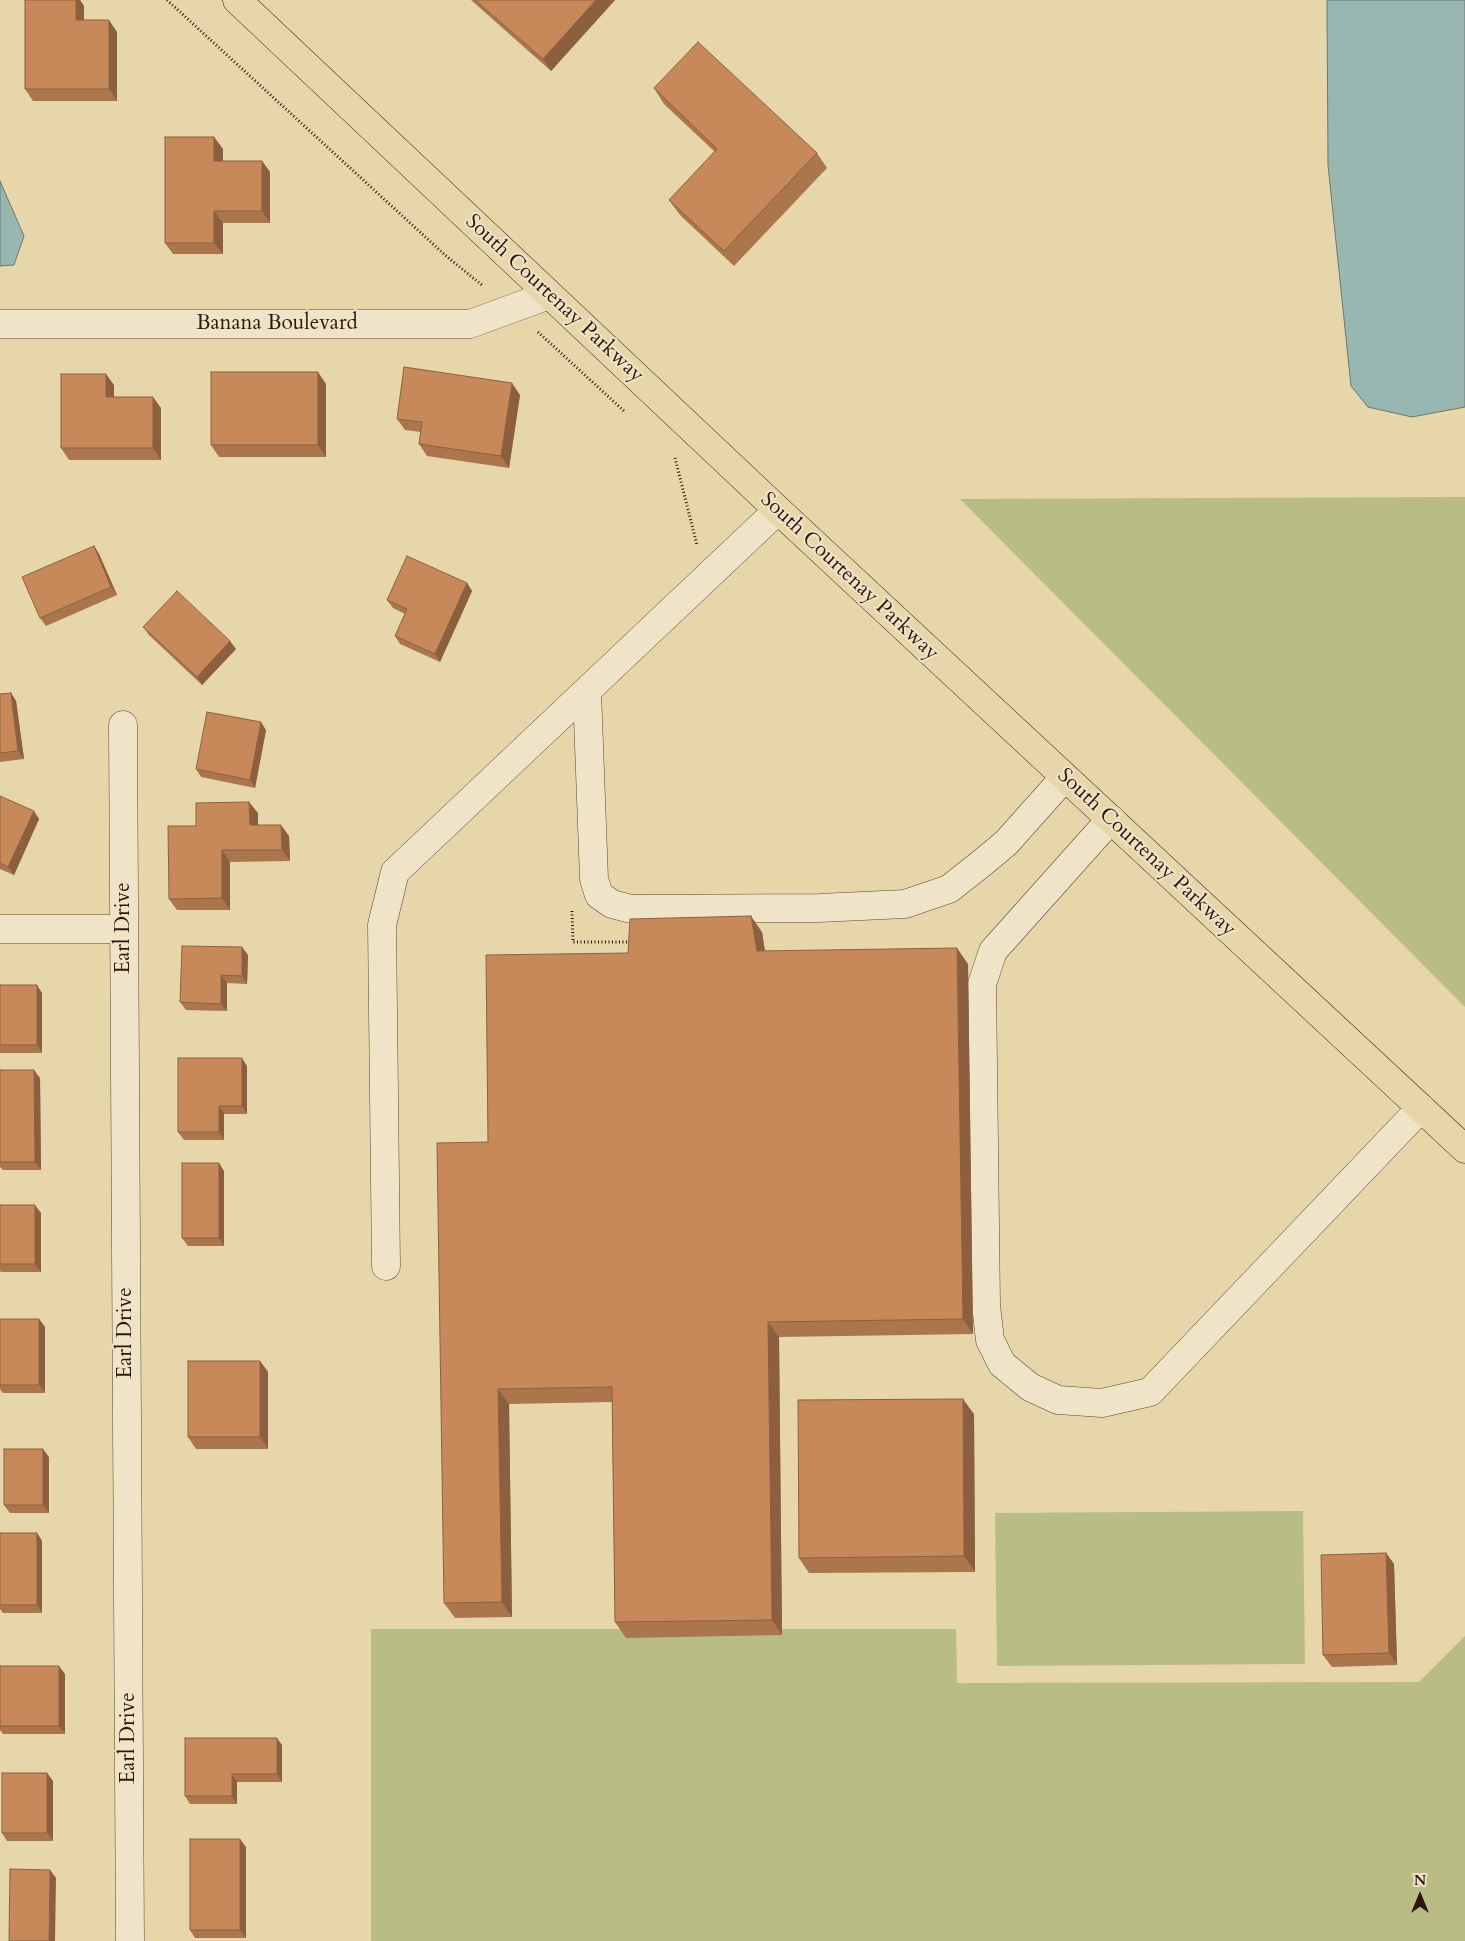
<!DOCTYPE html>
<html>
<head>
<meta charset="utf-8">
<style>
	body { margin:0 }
	#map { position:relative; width:1465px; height:1941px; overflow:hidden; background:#e6d6aa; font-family:Cardo,serif }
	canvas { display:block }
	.north { position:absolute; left:1395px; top:1871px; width:50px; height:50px; -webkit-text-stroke:4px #efe4c8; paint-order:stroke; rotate:0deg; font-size:14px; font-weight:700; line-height:20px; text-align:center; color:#2d160c }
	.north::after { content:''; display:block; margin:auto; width:18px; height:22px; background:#2d160c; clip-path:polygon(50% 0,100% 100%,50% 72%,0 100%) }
</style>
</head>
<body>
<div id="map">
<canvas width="1465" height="1941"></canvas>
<div class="north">N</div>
</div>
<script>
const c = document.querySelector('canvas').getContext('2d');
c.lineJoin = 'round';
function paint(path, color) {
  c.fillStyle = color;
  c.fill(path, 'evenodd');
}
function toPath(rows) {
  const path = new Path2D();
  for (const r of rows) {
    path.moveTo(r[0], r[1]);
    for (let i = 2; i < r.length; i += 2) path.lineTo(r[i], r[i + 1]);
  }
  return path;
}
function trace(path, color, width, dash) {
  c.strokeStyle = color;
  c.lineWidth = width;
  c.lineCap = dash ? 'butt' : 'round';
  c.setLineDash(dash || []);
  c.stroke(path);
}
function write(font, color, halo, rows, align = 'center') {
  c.font = font + ' Cardo,serif';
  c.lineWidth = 4;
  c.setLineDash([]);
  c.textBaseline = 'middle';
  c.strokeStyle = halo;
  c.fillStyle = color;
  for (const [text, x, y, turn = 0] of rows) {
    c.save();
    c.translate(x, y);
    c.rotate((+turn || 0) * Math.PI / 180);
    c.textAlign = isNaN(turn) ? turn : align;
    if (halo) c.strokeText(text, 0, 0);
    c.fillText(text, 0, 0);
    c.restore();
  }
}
paint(toPath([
	[1465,497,1465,1007,960,499],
	[1303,1511,1305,1664,997,1666,995,1513],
	[371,1629,956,1629,957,1683,1419,1682,1465,1636,1465,1941,371,1941]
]), '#b9bc85');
const water = toPath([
	[1327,0,1465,0,1465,407,1412,417,1368,407,1351,386,1328,165,1327,0],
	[0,181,24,236,14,265,0,266,0,181]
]);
paint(water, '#97b7b0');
trace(water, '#6d776e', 1);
const minor = toPath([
	[0,324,470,324,549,295],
	[587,691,594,879,599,895,612,904,631,909,819,908,905,904,949,889,982,863,1006,843,1064,778],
	[123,725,130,1941],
	[1111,819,993,951,982,984,986,1305,990,1340,1002,1364,1030,1387,1058,1400,1102,1403,1150,1392,1421,1108],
	[0,929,124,929],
	[386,1266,382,925,395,872,778,510]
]);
const major = toPath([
	[237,0,778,510,1465,1149]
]);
trace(minor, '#5b4634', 29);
trace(major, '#2d160c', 29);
trace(toPath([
	[167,0,445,255,483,286],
	[538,332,624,411],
	[675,458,697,545],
	[572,911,573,942,628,942]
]), '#2d160c', 3, [1, 2.5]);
trace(minor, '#efe4c8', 28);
trace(major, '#e6d6aa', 28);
paint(toPath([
	[25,0,80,0,84,6,84,20,117,32,117,101,33,101,25,89],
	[471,0,615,0,551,71],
	[654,88,817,153,827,168,734,266,680,215,669,200,715,152,664,104],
	[214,137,223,149,223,161,262,161,270,172,270,223,223,223,223,254,173,254,165,243],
	[326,384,326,457,219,457,211,445],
	[114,385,114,397,161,408,161,460,69,460,61,448],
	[520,395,509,468,427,456,419,444,421,432,405,430,397,419],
	[94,546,99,554,117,595,46,626,40,618],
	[467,583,472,591,440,662,400,644,395,636,405,614,393,608,387,600],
	[143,627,236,649,202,685,149,635],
	[11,693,16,701,24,759,0,762,0,694],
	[266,730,255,788,201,777,196,769],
	[0,796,39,819,14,875,0,869],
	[258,813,258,825,289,836,290,861,230,862,230,910,177,910,169,899,196,826],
	[762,932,765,951,968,964,973,1334,779,1337,782,1635,626,1638,615,1622,612,1402,509,1404,512,1617,455,1618,444,1603,488,1142,628,953],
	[248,955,247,984,227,983,227,1011,186,1010,180,1002],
	[0,985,42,993,42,1053,0,1053],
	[247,1066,247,1114,224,1114,224,1140,184,1140,178,1132],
	[0,1070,40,1078,41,1170,3,1170,0,1167],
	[224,1171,224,1246,188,1246,182,1238],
	[0,1205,41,1213,41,1272,1,1272,0,1271],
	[0,1319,39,1319,45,1327,45,1393,3,1393,0,1389],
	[260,1361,268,1372,268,1449,196,1449,188,1437],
	[974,1414,975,1572,809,1573,799,1558],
	[49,1457,49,1513,10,1513,4,1505],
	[0,1533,37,1533,42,1541,42,1613,3,1613,0,1609],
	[1386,1553,1394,1564,1397,1665,1332,1667,1323,1655],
	[0,1666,65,1674,65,1734,3,1734,0,1730],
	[282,1745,282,1782,237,1782,237,1804,190,1804,185,1796],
	[47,1773,53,1781,53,1841,7,1841,2,1833],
	[246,1847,246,1938,195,1938,190,1930]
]), '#ac764d');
paint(toPath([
	[76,0,80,0,84,6,84,32,76,20],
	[596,0,615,0,551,71,543,59],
	[109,20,117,32,117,101,109,89],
	[214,137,223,149,223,172,214,161],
	[262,161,270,172,270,223,262,211],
	[214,211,223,223,223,254,214,243],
	[318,372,326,384,326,457,318,445],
	[106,374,114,385,114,408,106,397],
	[512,383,520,395,509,468,501,456],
	[153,397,161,408,161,460,153,448],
	[94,546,99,554,117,595,111,587],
	[467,583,472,591,440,662,435,654],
	[230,641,236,649,202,685,197,677],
	[11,693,16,701,24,759,18,751],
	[261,722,266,730,255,788,250,780],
	[249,802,258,813,258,837,250,825],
	[34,811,39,819,14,875,8,867],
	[281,825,289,836,290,861,282,850],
	[222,850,230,862,230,910,222,898],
	[751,916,762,932,767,966,757,951],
	[242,947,248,955,247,984,242,976],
	[957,948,968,964,973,1334,963,1319],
	[221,975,227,983,227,1011,221,1004],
	[37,985,42,993,42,1053,37,1045],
	[242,1058,247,1066,247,1114,242,1106],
	[34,1070,40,1078,41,1170,35,1162],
	[219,1106,224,1114,224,1140,219,1132],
	[219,1163,224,1171,224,1246,219,1238],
	[35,1205,41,1213,41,1272,35,1264],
	[39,1319,45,1327,45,1393,39,1385],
	[768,1322,779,1337,782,1635,772,1620],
	[260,1361,268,1372,268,1449,260,1437],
	[498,1389,509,1404,512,1617,502,1602],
	[963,1399,974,1414,975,1572,964,1556],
	[43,1449,49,1457,49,1513,43,1505],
	[37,1533,42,1541,42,1613,37,1605],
	[1386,1553,1394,1564,1397,1665,1389,1653],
	[59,1666,65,1674,65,1734,59,1726],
	[277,1738,282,1745,282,1782,277,1774],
	[47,1773,53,1781,53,1841,47,1833],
	[232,1774,237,1782,237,1804,232,1796],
	[240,1839,246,1847,246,1938,240,1930],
	[50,1870,56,1878,55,1941,49,1941]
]), '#8c603f');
const building = toPath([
	[25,0,76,0,76,20,109,20,109,89,25,89,25,0],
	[475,0,596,0,543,59,475,0],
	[698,42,817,153,724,251,669,200,717,149,654,88,698,42],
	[165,137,214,137,214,161,262,161,262,211,214,211,214,243,165,243,165,137],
	[404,367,512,383,501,456,419,444,422,422,397,419,404,367],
	[211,372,318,372,318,445,211,445,211,372],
	[61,374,106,374,106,397,153,397,153,448,61,448,61,374],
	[94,546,111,587,40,618,22,577,94,546],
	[407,556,467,583,435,654,395,636,407,609,387,600,407,556],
	[177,591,230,641,197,677,143,627,177,591],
	[11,693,18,751,0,753,0,694,11,693],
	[207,712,261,722,250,780,196,769,207,712],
	[0,796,34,811,8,867,0,863,0,796],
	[249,802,250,825,281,825,282,850,222,850,222,898,169,899,168,826,196,826,196,803,249,802],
	[751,916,757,951,957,948,963,1319,768,1322,772,1620,615,1622,612,1387,498,1389,502,1602,444,1603,437,1143,488,1142,486,955,628,953,630,919,751,916],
	[182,946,242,947,242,976,221,975,221,1004,180,1002,182,946],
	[0,985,37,985,37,1045,0,1045,0,985],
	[178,1058,242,1058,242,1106,219,1106,219,1132,178,1132,178,1058],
	[0,1070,34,1070,35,1162,0,1162,0,1070],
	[182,1163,219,1163,219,1238,182,1238,182,1163],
	[0,1205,35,1205,35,1264,0,1264,0,1205],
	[0,1319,39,1319,39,1385,0,1385,0,1319],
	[188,1361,260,1361,260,1437,188,1437,188,1361],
	[963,1399,964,1556,799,1558,798,1400,963,1399],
	[4,1449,43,1449,43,1505,4,1505,4,1449],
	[0,1533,37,1533,37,1605,0,1605,0,1533],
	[1386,1553,1389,1653,1323,1655,1321,1555,1386,1553],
	[0,1666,59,1666,59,1726,0,1726,0,1666],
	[185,1738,277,1738,277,1774,232,1774,232,1796,185,1796,185,1738],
	[2,1773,47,1773,47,1833,2,1833,2,1773],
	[190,1839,240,1839,240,1930,190,1930,190,1839],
	[10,1869,50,1870,49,1941,9,1941,10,1869]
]);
paint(building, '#c8895a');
trace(building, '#8c603f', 1);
write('21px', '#2d160c', '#efe4c8', [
	["South Courtenay Parkway",554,299,43],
	["Banana Boulevard",277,324],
	["South Courtenay Parkway",849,577,43],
	["South Courtenay Parkway",1146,853,43],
	["Earl Drive",124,928,-90],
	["Earl Drive",126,1333,-90],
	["Earl Drive",129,1738,-90]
]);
</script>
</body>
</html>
